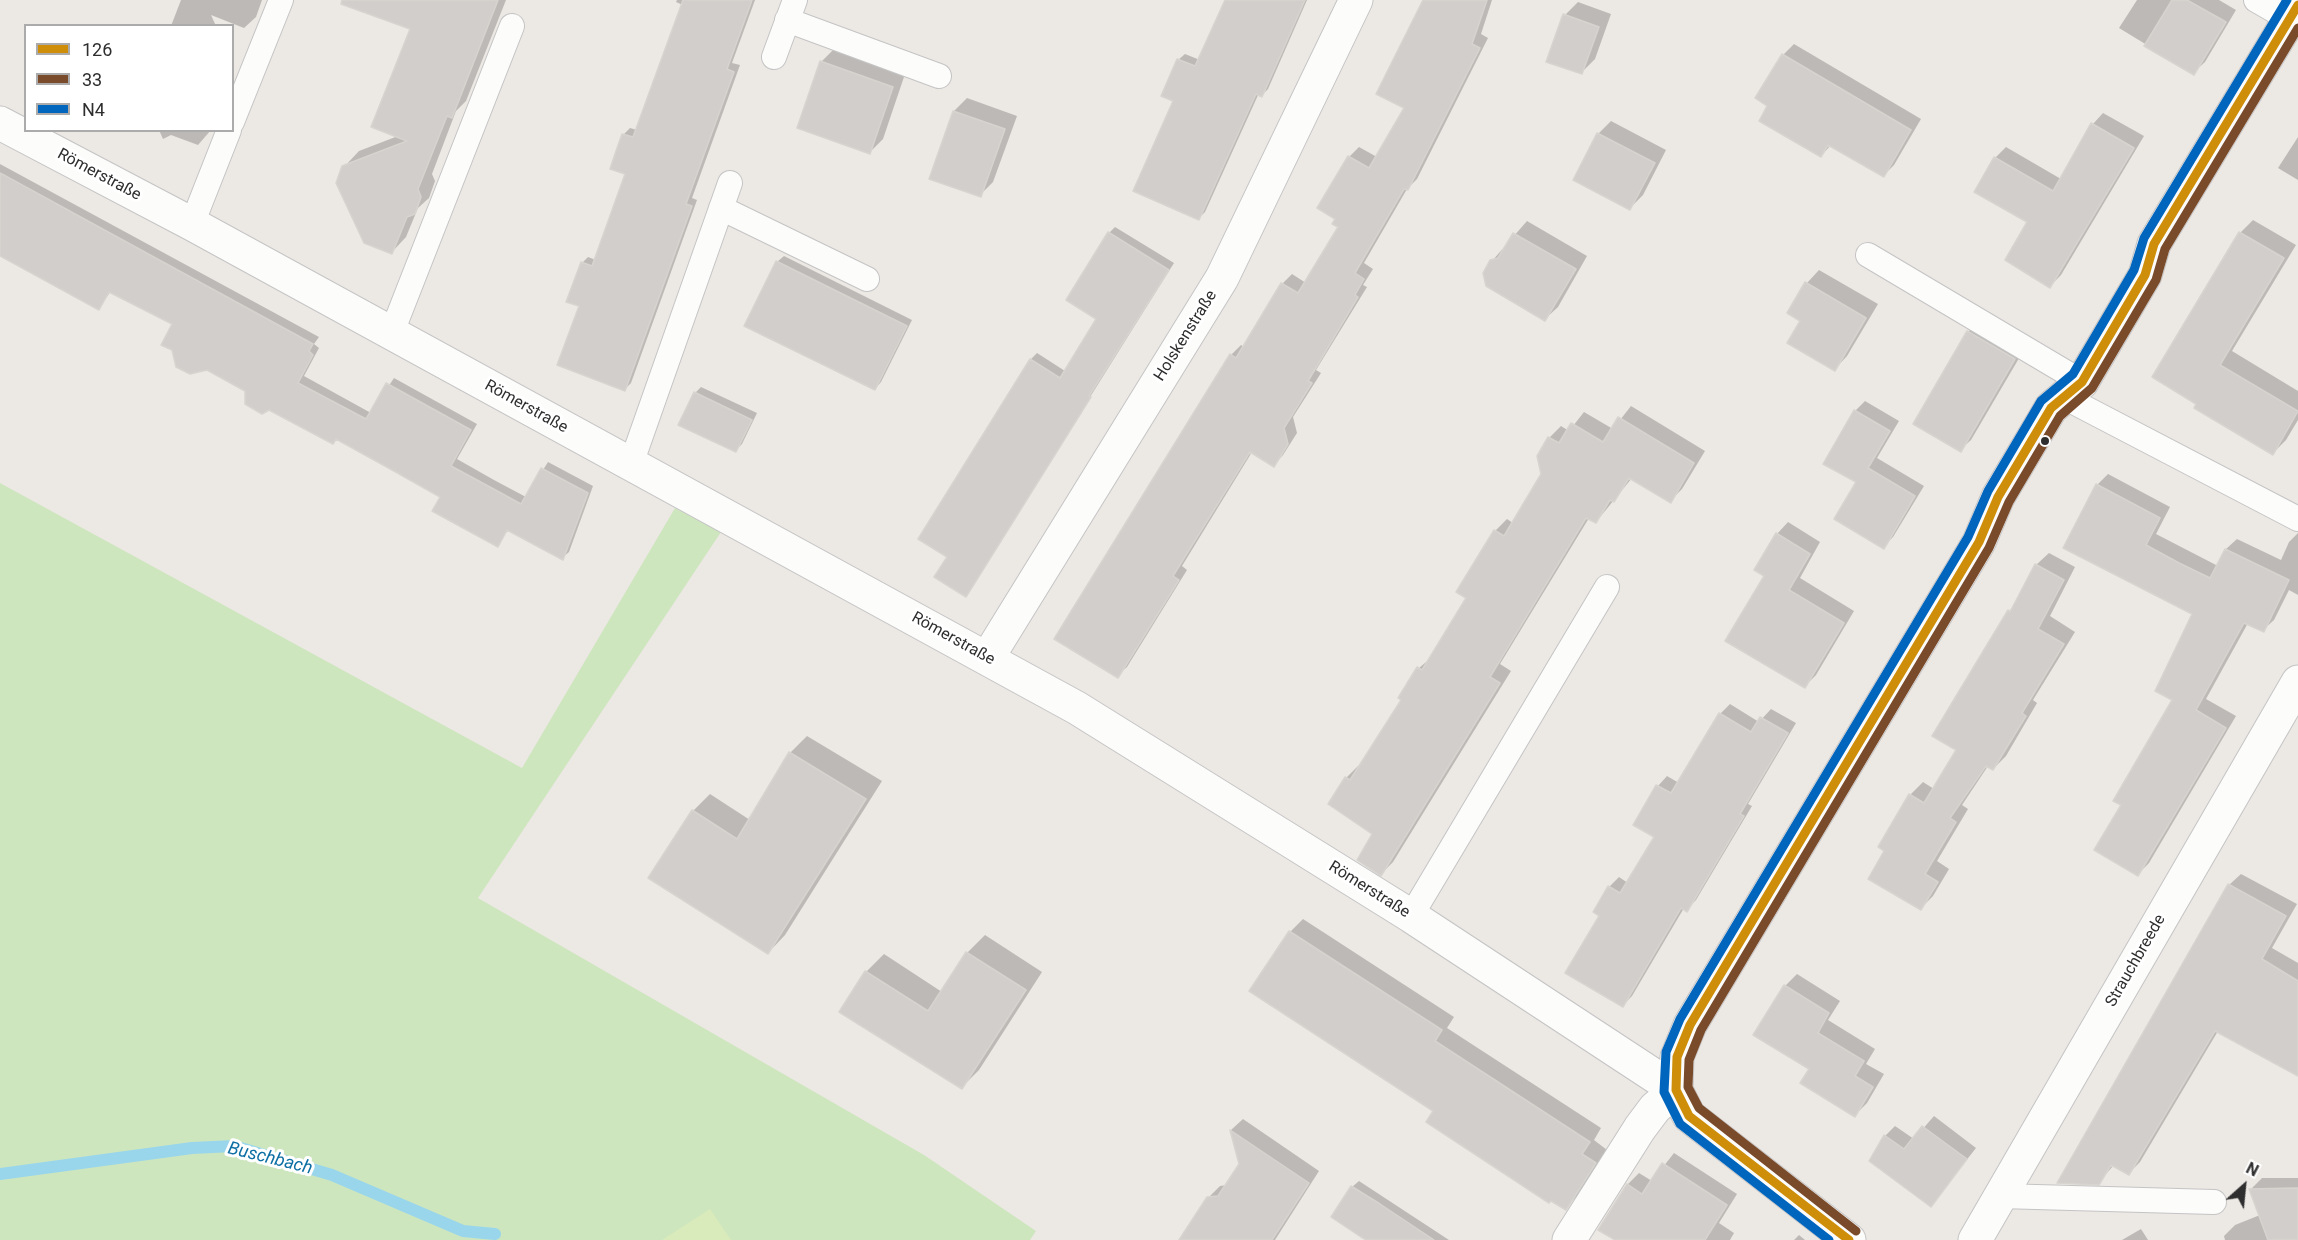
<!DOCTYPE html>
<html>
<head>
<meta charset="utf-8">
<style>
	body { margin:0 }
	#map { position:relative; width:2298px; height:1240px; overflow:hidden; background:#ece8e4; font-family:Roboto,sans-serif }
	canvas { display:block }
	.legend { position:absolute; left:24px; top:24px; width:210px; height:108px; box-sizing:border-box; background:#fff; border:2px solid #ababab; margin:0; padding:8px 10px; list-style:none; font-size:18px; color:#2e2e2e }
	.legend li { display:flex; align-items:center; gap:12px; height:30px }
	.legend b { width:30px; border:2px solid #ababab }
	.north { position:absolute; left:2214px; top:1156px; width:60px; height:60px; -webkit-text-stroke:4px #fff; paint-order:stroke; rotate:27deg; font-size:16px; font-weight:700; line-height:24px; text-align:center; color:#2e2e2e }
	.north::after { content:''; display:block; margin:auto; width:21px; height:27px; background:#2e2e2e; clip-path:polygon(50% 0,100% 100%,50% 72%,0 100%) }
</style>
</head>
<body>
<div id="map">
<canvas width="2298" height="1240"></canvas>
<ul class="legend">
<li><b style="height:8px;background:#cf8e09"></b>126</li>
<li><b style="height:8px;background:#7a4b2a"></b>33</li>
<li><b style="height:8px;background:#0065bd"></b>N4</li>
</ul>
<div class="north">N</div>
</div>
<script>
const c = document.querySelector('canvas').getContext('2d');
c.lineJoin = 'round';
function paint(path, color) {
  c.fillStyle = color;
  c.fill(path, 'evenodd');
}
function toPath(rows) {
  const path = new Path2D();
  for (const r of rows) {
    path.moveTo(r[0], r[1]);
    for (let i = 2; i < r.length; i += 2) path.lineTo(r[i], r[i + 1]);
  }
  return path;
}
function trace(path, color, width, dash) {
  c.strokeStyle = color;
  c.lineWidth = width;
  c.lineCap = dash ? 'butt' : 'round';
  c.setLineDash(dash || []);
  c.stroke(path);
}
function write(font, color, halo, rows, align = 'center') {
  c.font = font + ' Roboto,sans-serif';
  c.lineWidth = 6;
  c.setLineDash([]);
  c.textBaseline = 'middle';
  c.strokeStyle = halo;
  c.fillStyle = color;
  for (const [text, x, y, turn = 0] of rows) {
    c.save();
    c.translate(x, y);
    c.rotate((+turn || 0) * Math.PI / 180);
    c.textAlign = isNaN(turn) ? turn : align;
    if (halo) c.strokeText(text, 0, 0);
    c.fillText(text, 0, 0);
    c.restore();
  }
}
paint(toPath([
	[0,483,522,768,675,508,721,532,478,898,924,1155,1036,1231,1030,1240,0,1240]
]), '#cee6be');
paint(toPath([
	[710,1209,731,1240,662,1240]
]), '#d9eabb');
paint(toPath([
	[181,0,262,0,256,17,244,28,211,15,216,26,171,26],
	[422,0,506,0,466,101,456,111,432,174,435,181,429,198,418,208,406,237,392,252,344,167,359,151,398,136],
	[677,0,755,0,732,63,740,65,692,198,697,200,631,383,625,389,581,305,582,263,588,257,596,260,626,173,624,134,630,128,637,130,683,5,676,2],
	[1226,0,1307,0,1268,89,1262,95,1259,93,1205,212,1199,218,1175,100,1178,60,1185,54,1200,60],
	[1425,0,1492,0,1481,34,1488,38,1417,179,1407,189,1364,263,1373,269,1363,285,1367,287,1316,370,1321,373,1293,417,1297,433,1283,455,1274,465,1252,452,1182,566,1187,570,1127,667,1117,676,1231,355,1241,345,1244,347,1282,284,1292,274,1306,283,1340,227,1337,218,1349,157,1359,147,1377,157,1406,108],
	[2137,0,2219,0,2236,10,2205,62,2193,73,2119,28],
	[1578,2,1611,14,1595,59,1582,72,1565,15],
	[1794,44,1921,119,1894,165,1884,175,1831,145,1821,156,1769,105,1783,55],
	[834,49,905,74,883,139,870,152,821,62],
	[967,98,1017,116,993,182,980,195,954,111],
	[2103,113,2144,136,2061,275,2050,286,2029,222,1995,158,2006,147,2061,179,2093,124],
	[1611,121,1666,150,1643,195,1630,208,1598,134],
	[159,130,211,130,198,145,171,135,163,139],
	[2298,137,2298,180,2278,168],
	[0,164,319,337,314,344,319,348,304,376,371,413,394,378,477,424,457,459,494,480,526,497,548,462,593,486,569,552,562,558,509,529,497,545,442,496,337,438,333,442,247,390,174,323,111,291,99,308,0,232],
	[2253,220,2296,245,2232,351,2298,391,2298,420,2286,440,2273,453,2196,407,2240,233],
	[1527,221,1587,256,1558,307,1545,319,1492,261],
	[1115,227,1174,263,966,595,949,557,920,539,1031,359,1037,353,1065,371,1098,319,1109,233],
	[784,256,912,320,881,382,875,389,777,262],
	[1819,270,1878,304,1847,356,1835,369,1802,320,1807,283],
	[1979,321,2025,348,1971,440,1960,450,1915,424,1969,331],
	[701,387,757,413,742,444,736,450,695,393],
	[1865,401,1899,421,1877,458,1924,486,1893,537,1883,547,1858,482,1855,411],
	[1631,406,1705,451,1682,489,1670,501,1632,478,1596,522,1589,518,1500,664,1511,671,1393,862,1381,874,1374,834,1346,778,1358,766,1360,767,1403,700,1400,698,1419,668,1432,657,1468,598,1495,531,1507,519,1513,523,1543,474,1549,438,1561,426,1569,431,1584,412,1613,429],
	[2108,474,2170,507,2156,534,2218,566,2226,549,2237,539,2281,560,2289,542,2298,533,2298,595,2289,590,2274,620,2263,630,2248,623,2206,699,2236,716,2149,863,2138,874,2123,805,2174,699,2194,613,2097,485],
	[1788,522,1820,542,1800,578,1854,611,1816,675,1805,686,1766,575,1777,534],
	[2049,553,2075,567,2050,616,2075,632,2033,700,2037,703,2006,756,1993,769,1988,766,1962,805,1968,809,1937,861,1949,869,1933,896,1921,908,1886,850,1880,846,1910,795,1923,782,1934,789,1958,749,2009,611,2015,605,2036,565],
	[1730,704,1759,722,1771,709,1796,723,1748,804,1752,806,1696,900,1686,910,1684,908,1632,996,1623,1005,1601,915,1609,887,1619,877,1628,883,1656,836,1635,824,1658,786,1667,776,1679,783,1720,714],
	[807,736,882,781,785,935,768,953,693,811,710,794,750,820,790,753],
	[2241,874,2297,904,2272,948,2298,963,2298,1073,2218,1031,2140,1162,2129,1173,2114,1165,2098,1183,2229,885],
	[1303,919,1454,1017,1447,1028,1601,1128,1594,1140,1607,1150,1578,1195,1565,1208,1435,1110,1252,991,1290,932],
	[985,935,1042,972,979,1070,962,1087,841,1011,866,972,884,954,942,992,968,952],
	[1797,974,1840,1001,1828,1020,1875,1049,1866,1064,1884,1074,1867,1103,1855,1115,1811,1068,1785,986],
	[1934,1116,1976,1148,1931,1205,1885,1136,1895,1126,1914,1139],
	[1243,1119,1319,1171,1275,1240,1181,1240,1208,1198,1220,1186,1227,1185,1241,1165,1231,1130],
	[1674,1153,1737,1194,1719,1223,1734,1233,1730,1240,1650,1240,1600,1229,1628,1184,1639,1173,1652,1181],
	[2262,1178,2298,1178,2298,1240,2225,1240,2224,1236,2235,1225,2260,1215,2251,1189],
	[1359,1181,1449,1240,1369,1240,1352,1187],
	[2141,1229,2148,1240,2122,1240],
	[1799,1235,1805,1240,1794,1240]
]), '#0003');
trace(toPath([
	[0,1174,192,1148,234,1146,332,1175,463,1231,495,1234]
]), '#99d6ec', 12);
const building = toPath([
	[342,0,498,0,452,118,447,116,418,189,421,197,415,214,407,217,392,254,364,243,336,183,342,166,407,141,371,127,410,29,341,4,342,0],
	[683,0,752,0,727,69,734,72,686,204,692,206,625,391,557,365,579,306,566,302,581,262,592,266,625,174,610,169,616,151,622,134,633,137,683,0],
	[1225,0,1305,0,1262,97,1256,94,1199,220,1133,191,1173,101,1161,96,1177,59,1195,66,1225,0],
	[1423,0,1487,0,1472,44,1480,48,1408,190,1404,189,1355,273,1364,279,1355,295,1358,297,1308,381,1312,383,1284,428,1288,444,1274,467,1250,452,1173,576,1179,580,1118,678,1054,639,1230,354,1236,358,1281,283,1298,293,1338,227,1332,224,1335,219,1317,208,1348,156,1369,168,1404,108,1376,94,1423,0],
	[2172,0,2187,0,2226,22,2194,75,2144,46,2172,0],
	[1563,14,1599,27,1582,74,1546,62,1563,14],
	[1782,54,1911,130,1884,177,1828,145,1821,157,1759,121,1767,106,1755,98,1782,54],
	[820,61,893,87,870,154,797,128,820,61],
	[953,111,1005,129,981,197,929,179,953,111],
	[2091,123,2134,148,2050,288,2005,260,2027,222,1974,192,1994,157,2053,191,2091,123],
	[1597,133,1655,163,1630,210,1573,180,1597,133],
	[0,173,313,344,309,351,313,355,298,383,366,419,386,383,471,430,451,466,488,486,521,504,541,468,588,493,563,560,507,530,498,547,432,511,440,497,394,471,336,439,333,444,269,410,262,414,245,404,245,391,207,370,190,374,176,367,172,350,161,345,172,324,109,292,99,310,0,256,0,173],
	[1108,232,1169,270,1089,396,1091,397,966,597,934,577,947,557,918,539,1030,359,1060,378,1096,319,1066,300,1108,232],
	[2239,232,2284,258,2220,365,2298,411,2273,455,2194,408,2196,404,2152,377,2239,232],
	[1513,233,1576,269,1545,321,1486,286,1483,273,1490,260,1498,258,1513,233],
	[776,261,907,326,875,390,744,326,776,261],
	[1805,282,1866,318,1835,371,1787,343,1800,321,1787,313,1805,282],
	[1967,331,2015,359,1961,452,1913,424,1967,331],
	[694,392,752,420,736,452,678,425,694,392],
	[1854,410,1890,431,1868,468,1915,496,1884,549,1834,519,1856,482,1823,464,1854,410],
	[1618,417,1694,463,1671,503,1629,478,1614,502,1610,500,1596,523,1586,518,1490,677,1500,683,1381,876,1357,860,1372,834,1328,804,1345,777,1350,780,1401,700,1398,698,1417,667,1422,670,1466,598,1456,592,1494,530,1504,536,1541,474,1537,456,1548,437,1559,443,1571,423,1603,442,1618,417],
	[2096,484,2160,518,2146,545,2179,563,2210,578,2225,549,2289,580,2264,632,2244,623,2196,710,2226,728,2138,876,2094,850,2121,805,2113,801,2172,700,2155,691,2192,614,2063,548,2096,484],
	[1776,533,1810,554,1789,590,1844,623,1805,688,1725,641,1764,576,1754,570,1776,533],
	[2035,564,2064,580,2038,629,2064,644,2022,713,2026,716,1993,770,1986,766,1950,818,1956,822,1925,874,1938,882,1921,910,1868,879,1884,851,1878,847,1909,794,1924,803,1956,750,1932,736,2008,610,2010,612,2035,564],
	[1719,713,1751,732,1760,717,1788,733,1740,814,1744,816,1687,912,1681,908,1623,1007,1565,973,1599,916,1593,912,1608,886,1620,893,1654,837,1633,825,1656,785,1671,793,1719,713],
	[789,752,866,799,768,954,648,878,692,810,737,839,789,752],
	[2228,884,2286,916,2262,959,2298,981,2298,1076,2215,1031,2129,1175,2111,1165,2099,1185,2057,1183,2228,884],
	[1289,931,1442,1030,1435,1041,1590,1142,1582,1154,1596,1163,1566,1210,1551,1201,1549,1203,1426,1122,1433,1111,1249,991,1289,931],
	[966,952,1026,990,962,1089,839,1012,865,971,928,1011,966,952],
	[1784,985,1829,1013,1818,1033,1864,1061,1855,1076,1873,1087,1855,1117,1800,1083,1809,1069,1753,1035,1784,985],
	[1922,1126,1967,1159,1931,1207,1869,1161,1884,1135,1904,1149,1922,1126],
	[1230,1130,1309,1183,1272,1240,1179,1240,1207,1197,1218,1196,1239,1164,1230,1130],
	[1662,1163,1727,1205,1705,1240,1615,1240,1598,1230,1627,1184,1642,1194,1662,1163],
	[1351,1186,1380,1204,1434,1240,1366,1240,1361,1237,1331,1217,1351,1186],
	[2298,1188,2298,1240,2268,1240,2249,1189,2298,1188]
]);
paint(building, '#d1cecb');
trace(building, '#d7d4d0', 1.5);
const lane = toPath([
	[2256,0,2289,19],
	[787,20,939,76],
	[774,57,795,0],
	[232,122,281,0],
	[721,208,867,279],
	[192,224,229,130],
	[1868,255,2082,382],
	[392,332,512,26],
	[2064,397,2298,519],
	[631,464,730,183],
	[1411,916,1607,587],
	[2000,1196,2214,1202]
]);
const street = toPath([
	[0,123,192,224,1077,708,1411,916,1676,1090,1689,1116,1849,1240],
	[988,657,1222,278,1356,0],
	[1676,1090,1677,1057,1690,1025,1979,542,1998,497,2051,408,2082,382,2145,275,2154,244,2298,5],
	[1569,1240,1640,1128,1655,1108,1676,1090],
	[1975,1240,2298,682]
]);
trace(lane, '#c5c4c5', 26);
trace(street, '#c5c4c5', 35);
trace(lane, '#fcfcfb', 24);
trace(street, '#fcfcfb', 33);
trace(toPath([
	[1849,1240,1689,1116,1676,1090,1677,1057,1690,1025,1979,542,1998,497,2051,408,2082,382,2145,275,2154,244,2298,5]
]), '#cf8e09', 9);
trace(toPath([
	[1856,1231,1699,1108,1688,1087,1689,1060,1701,1030,1989,548,2009,502,2060,416,2092,388,2156,280,2165,249,2298,28]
]), '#7a4b2a', 9);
trace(toPath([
	[1829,1240,1680,1124,1664,1092,1666,1052,1680,1019,1968,537,1988,491,2041,401,2073,374,2134,270,2144,238,2287,0]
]), '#0065bd', 9);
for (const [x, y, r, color] of [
	[2045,441,5,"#2e2e2e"]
]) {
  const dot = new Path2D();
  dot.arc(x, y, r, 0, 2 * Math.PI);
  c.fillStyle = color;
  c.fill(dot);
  trace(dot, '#fff', 2);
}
write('16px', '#2e2e2e', '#fff', [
	["Römerstraße",99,175,28],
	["Holskenstraße",1186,336,-58],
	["Römerstraße",526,407,29],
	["Römerstraße",953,639,29],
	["Römerstraße",1369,890,32],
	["Strauchbreede",2136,961,-60]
]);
write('italic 18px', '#0d6fa3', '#fff', [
	["Buschbach",270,1159,14]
]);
</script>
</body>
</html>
